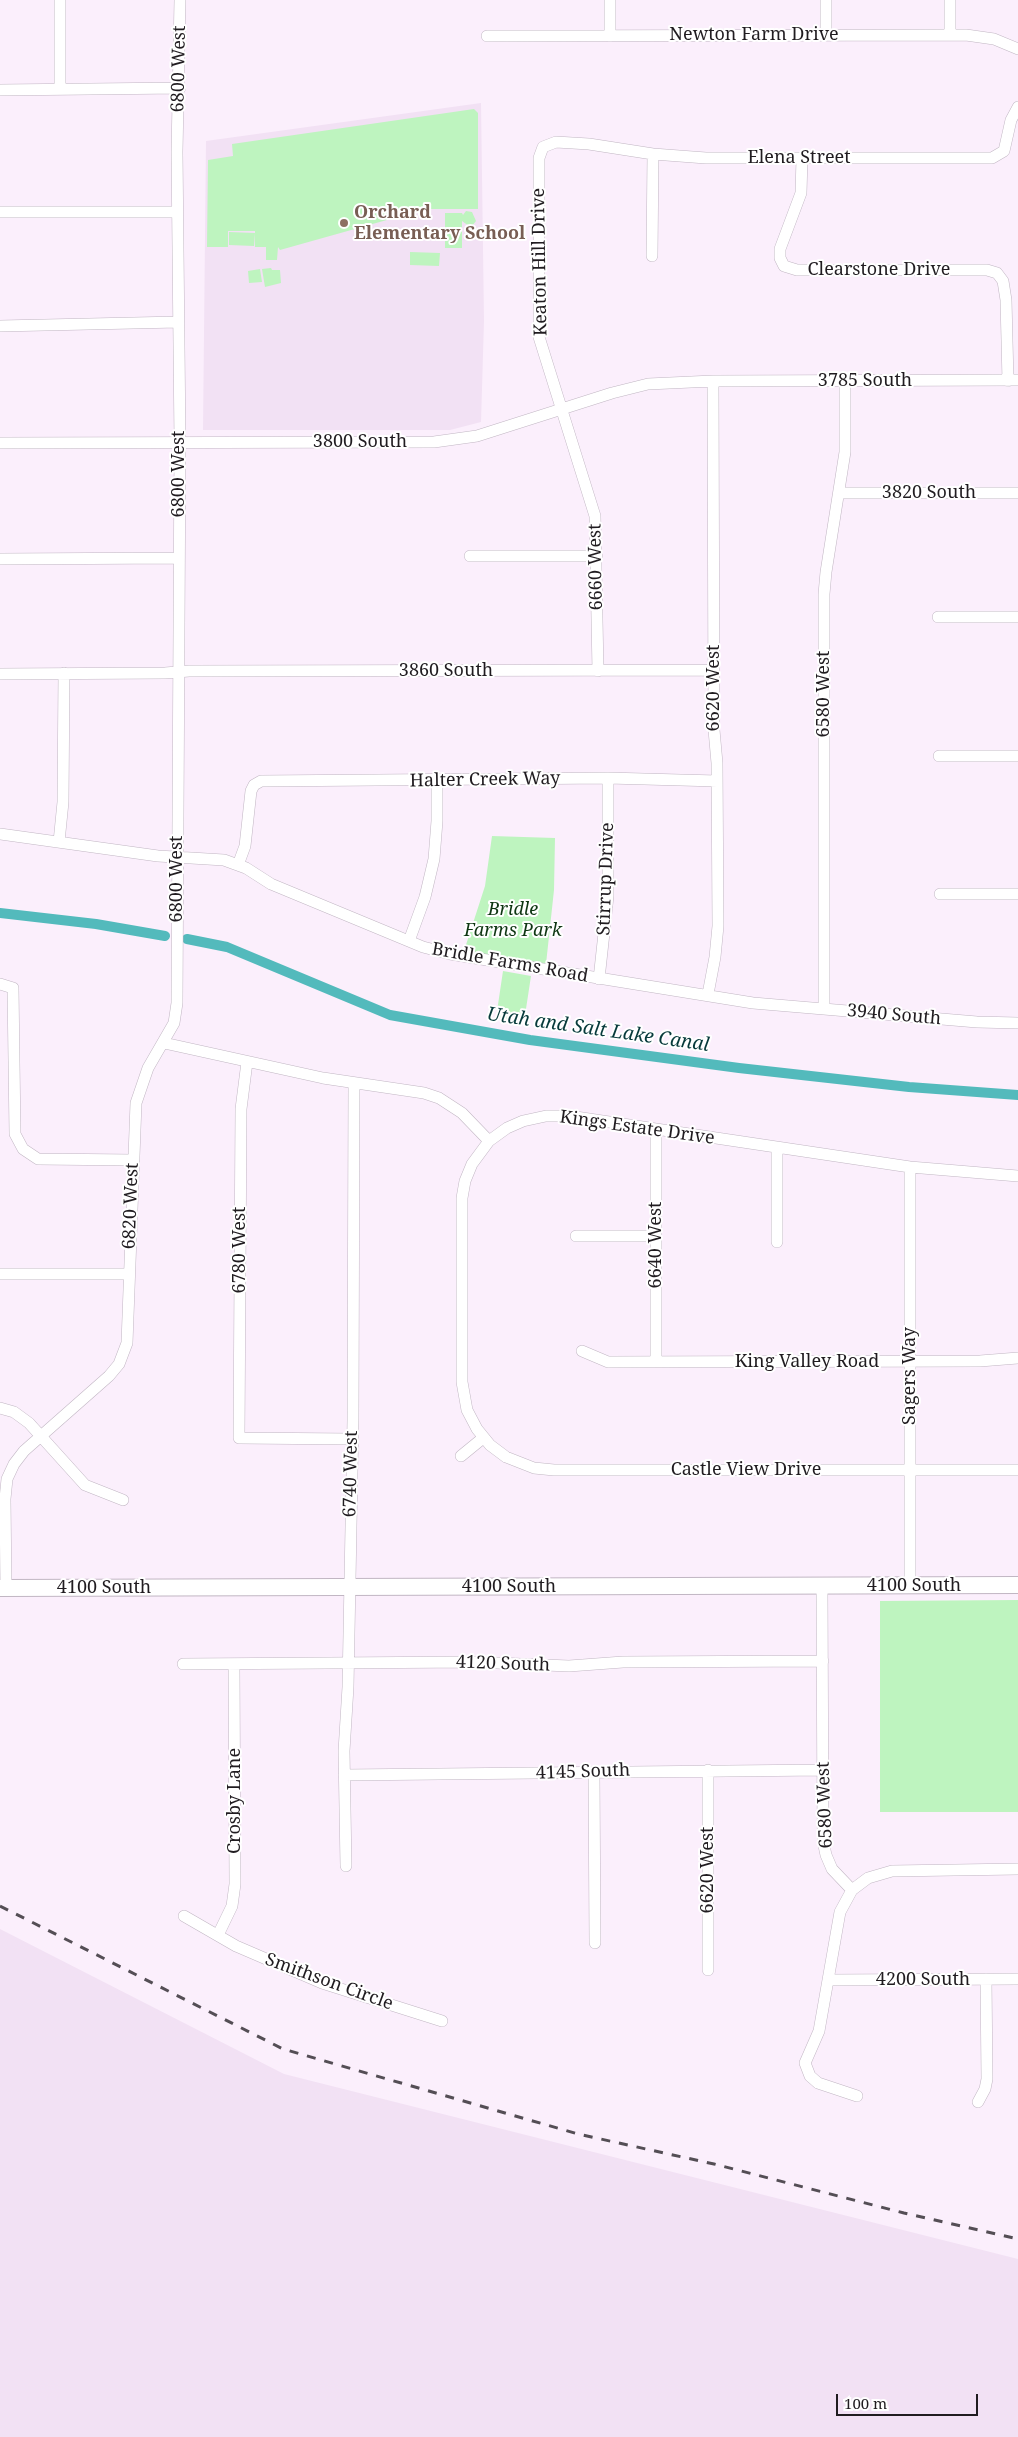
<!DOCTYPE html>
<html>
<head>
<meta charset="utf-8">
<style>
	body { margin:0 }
	#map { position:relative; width:1018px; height:2437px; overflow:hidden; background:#fbeffc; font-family:"Noto Serif",serif }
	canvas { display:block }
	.scale { position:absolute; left:836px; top:2394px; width:142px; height:22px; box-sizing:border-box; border:2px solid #201c20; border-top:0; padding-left:6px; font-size:15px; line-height:18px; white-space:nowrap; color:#201c20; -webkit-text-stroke:4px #fff; paint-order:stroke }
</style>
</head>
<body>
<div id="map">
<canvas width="1018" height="2437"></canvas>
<div class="scale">100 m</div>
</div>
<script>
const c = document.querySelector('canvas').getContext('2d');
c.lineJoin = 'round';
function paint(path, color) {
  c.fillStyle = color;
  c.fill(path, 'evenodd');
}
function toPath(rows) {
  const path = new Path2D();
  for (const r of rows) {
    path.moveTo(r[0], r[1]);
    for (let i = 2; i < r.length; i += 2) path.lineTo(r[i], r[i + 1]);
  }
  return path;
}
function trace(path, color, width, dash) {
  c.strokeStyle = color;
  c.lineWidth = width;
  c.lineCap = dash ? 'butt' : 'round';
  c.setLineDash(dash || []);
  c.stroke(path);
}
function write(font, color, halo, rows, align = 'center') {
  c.font = font + ' "Noto Serif",serif';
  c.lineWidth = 4;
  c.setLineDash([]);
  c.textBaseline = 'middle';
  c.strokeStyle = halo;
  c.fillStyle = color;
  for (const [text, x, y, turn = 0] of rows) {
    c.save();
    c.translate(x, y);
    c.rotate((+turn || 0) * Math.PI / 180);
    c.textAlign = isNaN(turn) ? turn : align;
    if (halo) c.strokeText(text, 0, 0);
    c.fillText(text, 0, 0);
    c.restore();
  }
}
paint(toPath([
	[481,103,484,321,481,422,450,430,203,430,206,141],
	[0,1929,284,2074,1018,2259,1018,2437,0,2437]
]), '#f2e1f4');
paint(toPath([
	[474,109,478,113,478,209,426,209,280,250,278,247,277,260,266,260,266,247,255,247,255,231,228,231,228,247,207,247,208,160,233,156,232,144],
	[466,211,472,212,476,221,472,226,469,226,462,221,462,248,445,248,445,213,462,213,463,215],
	[229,232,255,233,254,246,229,245],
	[410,252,440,253,439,266,410,265],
	[271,268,272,270,280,270,281,283,265,287,262,269],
	[260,269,262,282,249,283,248,271],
	[492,836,555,838,554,890,546,964,464,951,485,886],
	[503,971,531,976,524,1022,496,1018],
	[1018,1600,1018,1812,880,1812,880,1601]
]), '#bef4bf');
trace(toPath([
	[0,913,96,924,165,936],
	[187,939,227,947,390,1015,530,1040,739,1068,909,1087,1018,1095]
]), '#53babc', 10);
const minor = toPath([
	[60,0,60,88],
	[610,0,610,36],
	[826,0,826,35],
	[950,35,950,0],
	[487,36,966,35,994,39,1018,49],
	[0,90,180,88],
	[802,158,801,193,780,249,780,258,784,266,797,270,987,270,997,273,1003,281,1006,300,1008,381],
	[0,212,177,212],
	[652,256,653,154],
	[0,326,178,322],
	[0,443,434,442,477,436,612,393,648,384,713,381,1018,380],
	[839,493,1018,493],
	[470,556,597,556],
	[0,559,178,558],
	[938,617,1018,617],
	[598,671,595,516,539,337,539,158,543,147,556,142,589,144,653,154,706,158,992,158,1004,151,1011,120,1018,107],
	[0,674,165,673,189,671,713,670],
	[939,756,1018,756],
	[0,834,158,856,224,860,246,868,271,884,423,947,450,954,753,1003,977,1022,1018,1023],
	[59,842,63,802,64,673],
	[238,865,245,846,251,791,254,785,261,781,608,778,717,781],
	[940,894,1018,894],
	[409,941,425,897,434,859,437,821,437,781],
	[599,979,608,896,608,778],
	[0,984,13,988,15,1134,23,1149,38,1159,133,1160],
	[708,994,715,957,718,926,717,763,714,730,713,381],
	[824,1009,824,594,826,572,845,452,845,381],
	[164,1043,323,1078,424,1093,439,1098,462,1113,489,1141,507,1128,523,1121,546,1116,569,1116,910,1167,1018,1176],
	[247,1062,241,1109,239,1438,351,1439],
	[656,1129,656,1362],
	[489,1141,472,1164,465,1181,462,1198,462,1382,467,1410,477,1429,490,1445,506,1457,534,1468,554,1470,1018,1470],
	[777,1147,777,1242],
	[576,1236,656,1236],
	[0,1274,129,1274],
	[582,1351,608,1362,980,1361,1018,1358],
	[0,1408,14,1412,29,1423,85,1485,123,1500],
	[461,1456,483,1438],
	[822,1586,823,1841,826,1855,832,1869,852,1890],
	[910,1586,910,1167],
	[6,1588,5,1499,7,1479,14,1464,24,1451,109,1376,119,1364,127,1343,136,1103,148,1068,174,1023,177,1003,180,442,177,152,180,0],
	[183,1664,473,1662,569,1666,623,1662,823,1661],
	[708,1770,708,1970],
	[594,1773,595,1943],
	[344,1775,823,1770],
	[346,1866,344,1751,348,1687,353,1420,354,1083],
	[184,1916,236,1946,322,1983,442,2021],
	[218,1935,232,1906,235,1884,234,1664],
	[828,1980,1018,1979],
	[857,2096,818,2083,810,2076,805,2063,819,2031,840,1912,852,1890,868,1878,892,1871,1018,1869],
	[978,2102,985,2089,987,2079,986,1979]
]);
const secondary = toPath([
	[0,1588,1018,1585]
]);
trace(minor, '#c1b6c3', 12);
trace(secondary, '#c1b6c3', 18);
trace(minor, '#fff', 11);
trace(secondary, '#fff', 16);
trace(toPath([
	[0,1906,283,2049,578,2134,714,2164,904,2213,1018,2239]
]), '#544e55', 3, [9, 9]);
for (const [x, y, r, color] of [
	[344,223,5,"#8d6e63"]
]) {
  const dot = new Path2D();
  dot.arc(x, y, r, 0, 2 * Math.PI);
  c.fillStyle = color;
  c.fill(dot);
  trace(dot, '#fff', 2);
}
write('18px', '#201c20', '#fff', [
	["Newton Farm Drive",754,35],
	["6800 West",179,69,-89],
	["Elena Street",799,158],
	["Keaton Hill Drive",540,262,-91],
	["Clearstone Drive",879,270],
	["3785 South",865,381],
	["3800 South",360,442],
	["6800 West",179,474,-90],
	["3820 South",929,493],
	["6660 West",596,567,-91],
	["3860 South",446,671],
	["6620 West",714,688,-90],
	["6580 West",824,694,-90],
	["Halter Creek Way",485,780,-1],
	["6800 West",177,879,-90],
	["Stirrup Drive",606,879,-88],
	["Bridle Farms Road",510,963,10],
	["3940 South",894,1015,5],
	["Kings Estate Drive",637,1128,8],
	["6820 West",131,1206,-88],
	["6640 West",656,1245,-90],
	["6780 West",240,1250,-90],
	["King Valley Road",807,1362],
	["Sagers Way",910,1376,-90],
	["Castle View Drive",746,1470],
	["6740 West",351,1474,-89],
	["4100 South",914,1586],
	["4100 South",509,1587],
	["4100 South",104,1588],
	["4120 South",503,1664,2],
	["4145 South",583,1772,-2],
	["Crosby Lane",235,1801,-90],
	["6580 West",825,1805,-92],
	["6620 West",708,1870,-90],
	["4200 South",923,1980],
	["Smithson Circle",329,1982,20]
]);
write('bold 18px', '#785e54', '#fff', [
	["Orchard",354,213],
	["Elementary School",354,234]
], 'left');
write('italic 18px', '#0e3612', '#fff', [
	["Bridle",513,910],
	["Farms Park",513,931]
]);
write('italic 19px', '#073a3b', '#fff', [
	["Utah and Salt Lake Canal",598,1030,8]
]);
</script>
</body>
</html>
